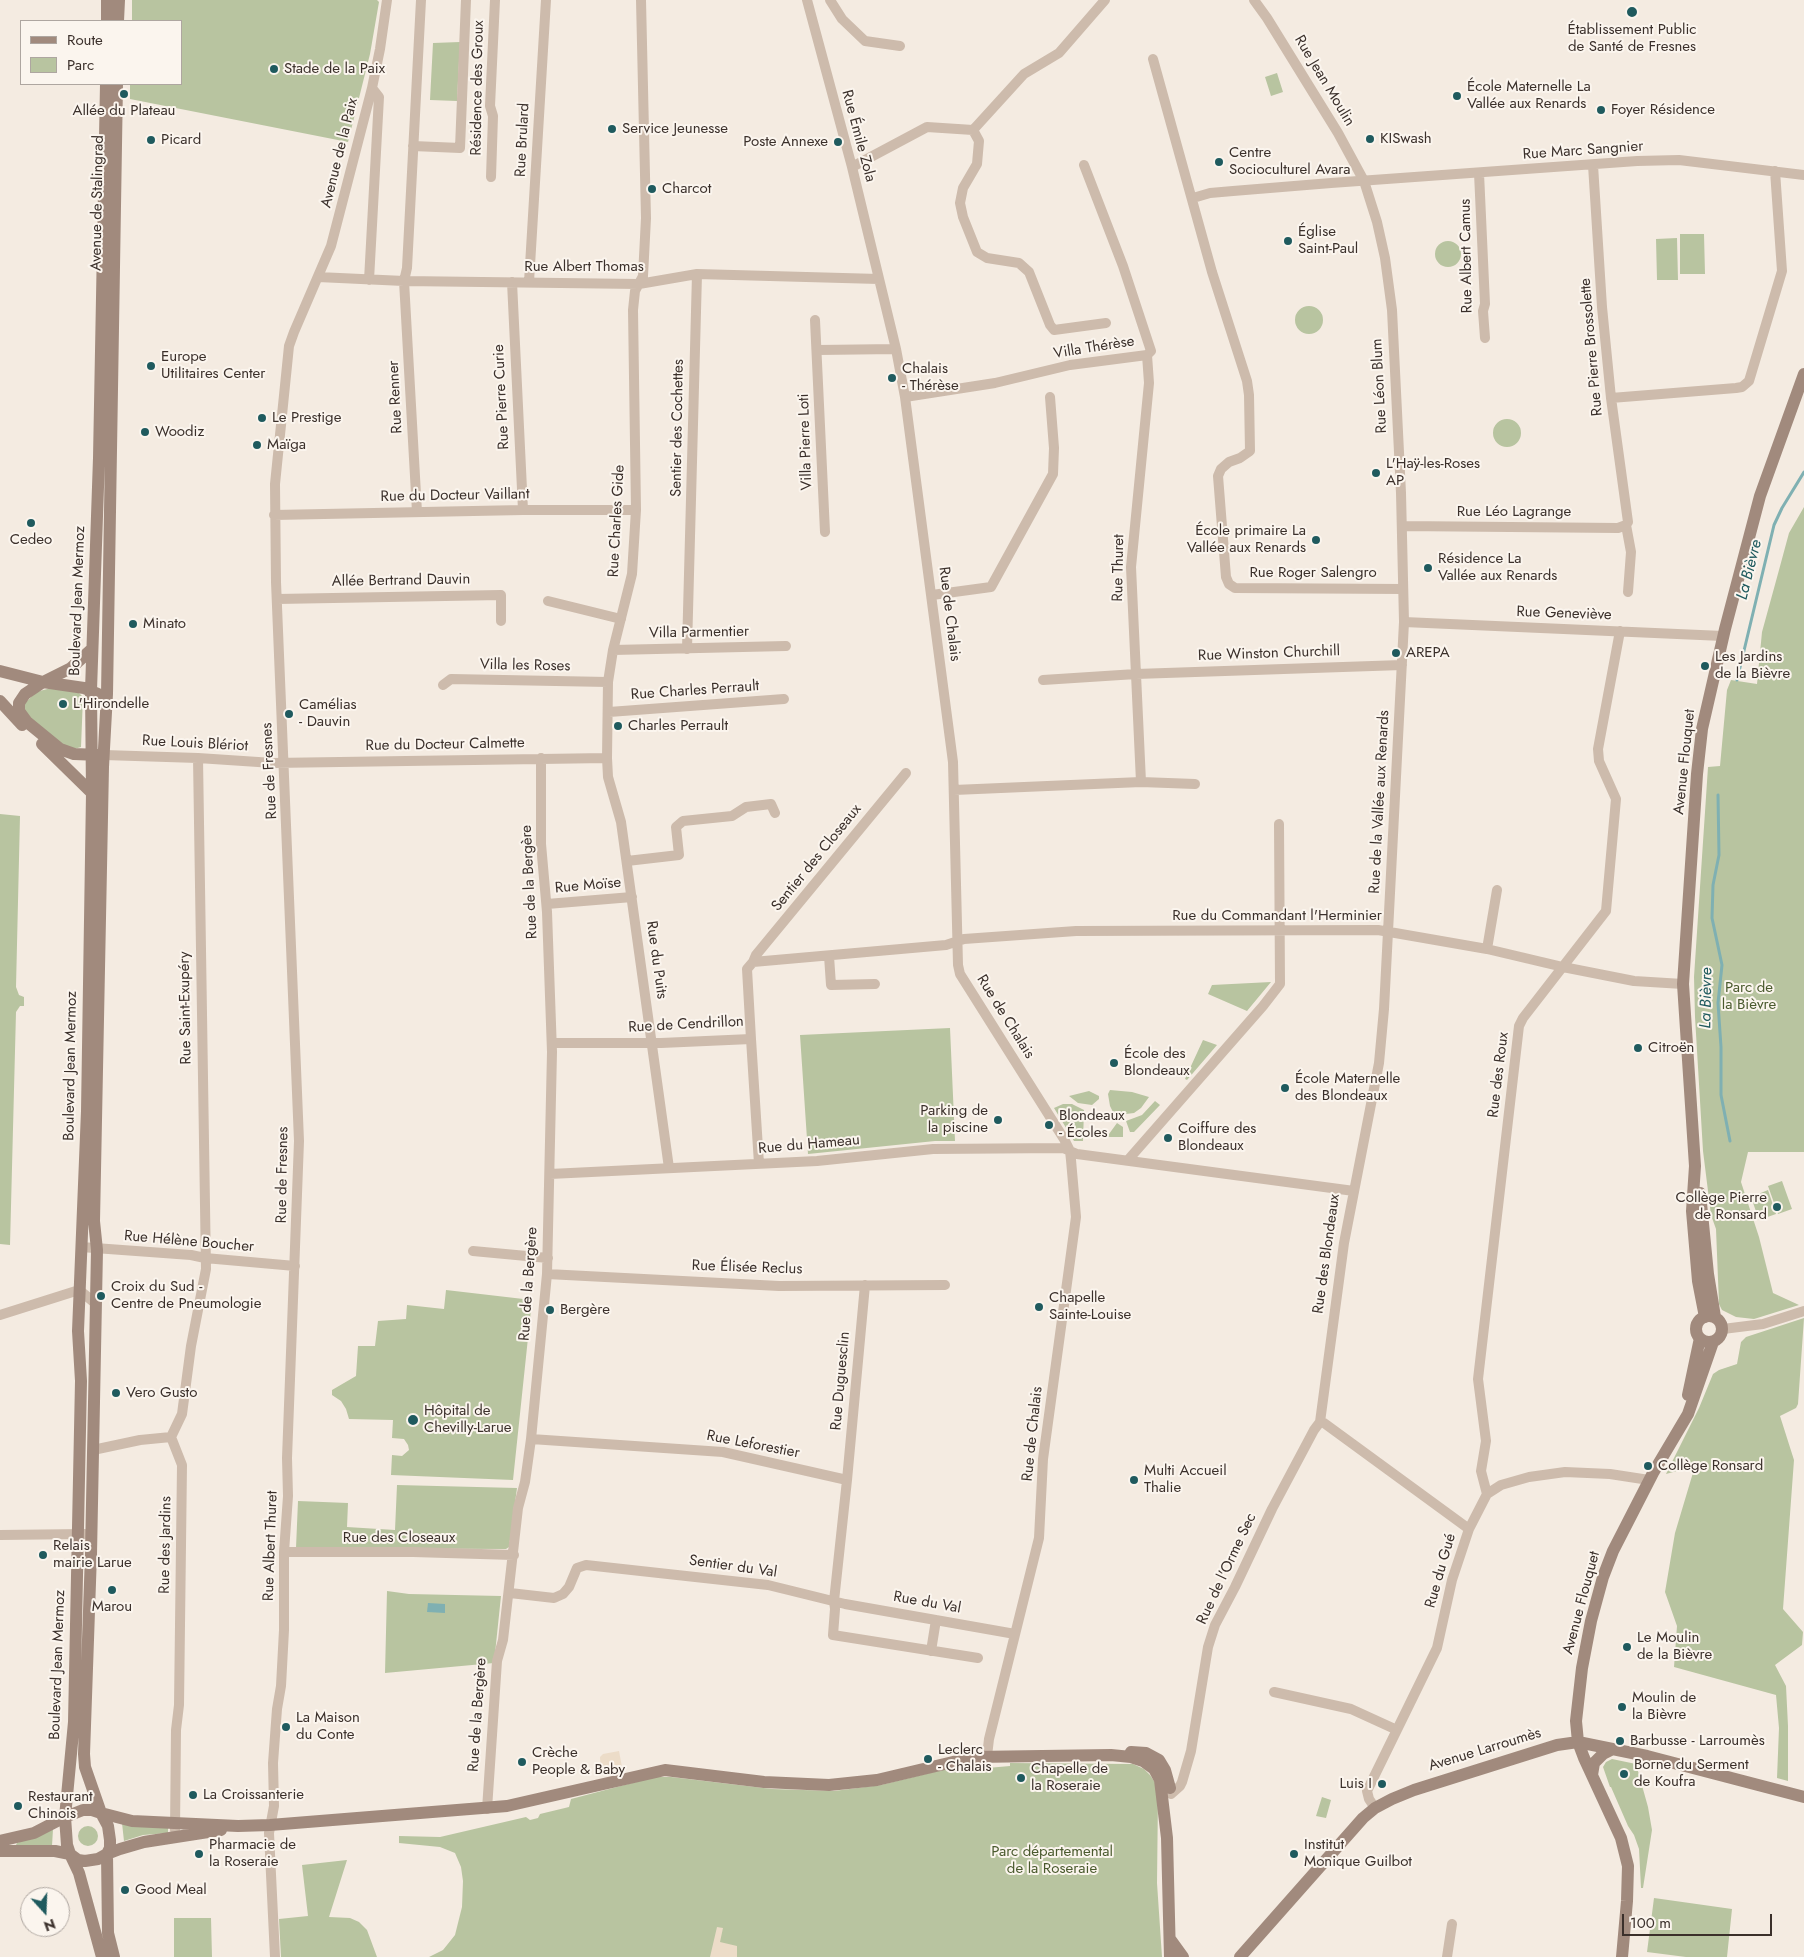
<!DOCTYPE html>
<html>
<head>
<meta charset="utf-8">
<style>
	body { margin:0 }
	#map { position:relative; width:1804px; height:1957px; overflow:hidden; background:#f4ebe1; font-family:Jost,sans-serif }
	canvas { display:block }
	.legend { position:absolute; left:20px; top:20px; width:162px; height:65px; box-sizing:border-box; background:#fbf5ee; border:1px solid #aea6a0; margin:0; padding:6px 9px; list-style:none; font-size:15px; color:#3b302b }
	.legend li { display:flex; align-items:center; gap:10px; height:25px }
	.legend b { width:25px; border:1px solid #aea6a0 }
	.north { position:absolute; left:20px; top:1887px; width:50px; height:50px; box-sizing:border-box; background:#fbf5ee; border:1px solid #aea6a0; border-radius:50%; rotate:160deg; font-size:14px; font-weight:700; line-height:20px; text-align:center; color:#3b302b }
	.north::after { content:''; display:block; margin:auto; width:18px; height:22px; background:#1f5a5e; clip-path:polygon(50% 0,100% 100%,50% 72%,0 100%) }
	.scale { position:absolute; left:1622px; top:1914px; width:150px; height:22px; box-sizing:border-box; border:2px solid #3b302b; border-top:0; padding-left:6px; font-size:15px; line-height:18px; white-space:nowrap; color:#3b302b; -webkit-text-stroke:4px #fbf5ee; paint-order:stroke }
</style>
</head>
<body>
<div id="map">
<canvas width="1804" height="1957"></canvas>
<ul class="legend">
<li><b style="height:6px;background:#a18a7d"></b>Route</li>
<li><b style="height:14px;background:#b8c4a0"></b>Parc</li>
</ul>
<div class="north">N</div>
<div class="scale">100 m</div>
</div>
<script>
const c = document.querySelector('canvas').getContext('2d');
c.lineJoin = 'round';
function paint(path, color) {
  c.fillStyle = color;
  c.fill(path, 'evenodd');
}
function toPath(rows) {
  const path = new Path2D();
  for (const r of rows) {
    if (r.length === 3) {
      path.moveTo(r[0] + r[2], r[1]);
      path.arc(r[0], r[1], r[2], 0, 2 * Math.PI);
      continue;
    }
    path.moveTo(r[0], r[1]);
    for (let i = 2; i < r.length; i += 2) path.lineTo(r[i], r[i + 1]);
  }
  return path;
}
function trace(path, color, width, dash) {
  c.strokeStyle = color;
  c.lineWidth = width;
  c.lineCap = dash ? 'butt' : 'round';
  c.setLineDash(dash || []);
  c.stroke(path);
}
function write(font, color, halo, rows, align = 'center') {
  c.font = font + ' Jost,sans-serif';
  c.lineWidth = 4;
  c.setLineDash([]);
  c.textBaseline = 'middle';
  c.strokeStyle = halo;
  c.fillStyle = color;
  for (const [text, x, y, turn = 0] of rows) {
    c.save();
    c.translate(x, y);
    c.rotate((+turn || 0) * Math.PI / 180);
    c.textAlign = isNaN(turn) ? turn : align;
    if (halo) c.strokeText(text, 0, 0);
    c.fillText(text, 0, 0);
    c.restore();
  }
}
paint(toPath([
	[132,0,377,0,379,2,370,54,348,142,130,99,130,84,181,84,181,21,132,21],
	[460,42,457,101,430,100,433,43],
	[1277,73,1283,92,1271,96,1265,77],
	[1680,234,1704,234,1705,274,1680,274],
	[1677,238,1678,280,1657,280,1656,239],
	[1448,254,13],
	[1309,320,14],
	[1507,433,14],
	[1804,507,1804,1152,1748,1152,1741,1182,1759,1237,1773,1293,1799,1305,1754,1319,1736,1317,1722,1310,1719,1304,1716,1229,1711,1215,1703,1151,1695,1017,1694,977,1708,767,1720,766,1727,690,1731,680,1757,684,1762,632,1779,570,1789,533],
	[51,688,79,693,83,697,81,747,74,749,65,747,29,718,24,710,25,703,36,692],
	[0,814,20,816,16,987,19,995,24,997,24,1006,20,1006,16,1012,10,1245,0,1244],
	[1271,982,1247,1011,1208,994,1212,985],
	[950,1028,955,1141,935,1141,808,1154,800,1035],
	[1203,1040,1217,1045,1187,1080,1185,1079],
	[1110,1090,1132,1092,1149,1097,1141,1108,1134,1113,1118,1115,1113,1112,1110,1106,1108,1094],
	[1089,1091,1099,1096,1099,1099,1092,1105,1078,1103,1069,1096],
	[1155,1101,1160,1105,1134,1132,1130,1132,1126,1121,1142,1115],
	[1063,1104,1072,1104,1084,1110,1083,1141,1074,1141,1054,1108],
	[1117,1123,1123,1127,1123,1137,1108,1137,1109,1134],
	[1782,1181,1792,1209,1778,1214,1768,1186],
	[1768,1190,1776,1214,1759,1220,1751,1197],
	[446,1290,532,1300,513,1480,391,1475,392,1455,402,1456,409,1450,408,1445,404,1439,392,1438,393,1420,349,1419,346,1409,341,1401,332,1395,332,1390,356,1376,358,1346,375,1346,378,1321,406,1319,407,1305,444,1309],
	[1804,1318,1798,1404,1796,1408,1780,1416,1794,1460,1783,1609,1803,1632,1802,1645,1775,1665,1786,1686,1788,1726,1788,1781,1777,1778,1779,1728,1776,1695,1674,1667,1677,1626,1665,1592,1675,1533,1695,1466,1666,1474,1699,1408,1713,1374,1719,1370,1737,1364,1741,1342,1746,1337],
	[397,1485,517,1488,509,1547,506,1549,296,1548,298,1501,348,1503,347,1527,395,1530],
	[387,1591,409,1594,501,1596,494,1663,385,1673],
	[1612,1759,1636,1764,1648,1807,1652,1830,1643,1888,1641,1888,1639,1849,1634,1835,1628,1826,1611,1787,1610,1787,1603,1767,1606,1762],
	[1010,1763,1133,1764,1144,1769,1150,1775,1156,1784,1158,1796,1157,1883,1162,1957,429,1957,443,1950,455,1935,462,1907,463,1881,461,1867,455,1853,440,1847,399,1843,399,1836,440,1837,526,1817,530,1820,538,1818,540,1814,569,1807,571,1799,655,1777,671,1777,772,1789,834,1791,881,1785,954,1767,974,1765,976,1769,1010,1766],
	[1322,1797,1331,1800,1326,1818,1316,1816],
	[122,1823,168,1828,168,1833,143,1835,124,1841],
	[88,1836,10],
	[53,1829,52,1846,16,1845,17,1843],
	[347,1860,329,1917,350,1918,359,1922,367,1930,377,1957,281,1957,279,1919,308,1916,302,1865],
	[1654,1898,1732,1909,1727,1957,1686,1957,1647,1952],
	[174,1918,211,1918,212,1957,174,1957]
]), '#b8c4a0');
paint(toPath([
	[619,1751,622,1767,601,1772,600,1757,603,1754],
	[717,1927,723,1928,720,1942,737,1946,737,1957,710,1957]
]), '#ecdcc8');
paint(toPath([
	[428,1603,445,1604,445,1613,427,1612]
]), '#7fb0b2');
trace(toPath([
	[1737,680,1774,525,1782,508,1804,472],
	[1718,795,1719,855,1713,885,1712,918,1722,965,1718,1003,1721,1047,1721,1095,1730,1141]
]), '#7fb0b2', 3);
trace(toPath([
	[641,0,646,218,643,276,635,291,633,310,636,510,632,574,613,650,608,682,607,758,608,777,621,822,669,1168],
	[807,0,852,167,896,349,905,397,953,762,958,965,960,974,1064,1139,1070,1151,1071,1160,1076,1217,1043,1459,1039,1538,989,1739,987,1756],
	[830,0,842,19,865,41,900,46],
	[1254,0,1267,18,1338,133,1364,181,1377,222,1385,258,1392,310,1401,493,1404,622,1384,1009,1379,1063,1344,1243,1320,1422],
	[1153,59,1212,272,1247,381,1249,395,1250,451,1240,458,1229,462,1221,469,1218,476,1226,577,1229,584,1235,588,1403,589],
	[973,130,979,141,977,164,963,188,960,203,963,217,977,252,987,258,1019,263,1029,272,1050,325,1054,330,1106,323],
	[413,146,460,148,466,0],
	[1593,165,1602,307,1611,398,1628,522,1626,525],
	[852,167,927,127,973,130,1024,74,1059,53,1105,0],
	[1479,173,1485,304,1483,311,1485,338],
	[491,177,493,116,490,106,495,0],
	[1193,198,1210,193,1233,191,1331,183,1637,161,1679,160,1804,175],
	[318,277,404,281,639,284,697,274,879,279],
	[369,280,379,97,372,88],
	[512,282,523,510],
	[529,282,546,0],
	[815,320,825,532],
	[818,350,896,349],
	[905,397,995,383,1070,365,1147,355,1151,351,1123,266,1084,165],
	[1611,398,1736,388,1742,387,1749,381,1782,271,1775,171],
	[417,512,404,281,407,268,421,0],
	[274,515,523,510,636,510],
	[1626,525,1631,552,1628,592],
	[1402,526,1618,528,1626,525],
	[932,595,991,587,1053,474,1054,448,1050,397],
	[277,599,501,595,501,621],
	[548,601,621,619],
	[1404,622,1723,636],
	[687,649,697,274],
	[613,650,786,646],
	[1043,680,1136,674,1402,665],
	[443,685,451,679,608,682],
	[609,712,784,699],
	[104,755,198,758,273,763,607,758],
	[1141,782,1131,567,1149,383,1147,355],
	[954,790,1141,782,1195,784],
	[627,861,679,855,676,827,683,821,732,816,746,807,771,804,775,813],
	[547,904,632,897],
	[1487,949,1497,890],
	[829,956,831,985,875,984],
	[753,962,756,955,906,773],
	[751,1039,759,1164],
	[552,1043,661,1043,751,1039,747,969,753,962,946,945,964,939,1076,931,1378,930,1487,949,1563,967,1634,981,1683,984],
	[1128,1160,1263,1006,1280,984,1279,824],
	[550,1174,817,1161,933,1149,1063,1148,1077,1154,1354,1191],
	[81,1247,191,1255,205,1258,295,1266],
	[473,1251,548,1258],
	[547,1274,779,1286,945,1285],
	[0,1315,79,1290,95,1303],
	[1723,1329,1763,1324,1804,1311],
	[1320,1422,1324,1423,1469,1529],
	[531,1439,723,1452,847,1480,834,1601,835,1609,833,1635,978,1658],
	[93,1450,140,1440,171,1437],
	[847,1480,865,1285],
	[1487,1494,1481,1471,1486,1441,1478,1379,1519,1026,1523,1018,1606,911,1616,799,1599,761,1598,749,1620,631],
	[0,1535,85,1534],
	[284,1552,413,1552,514,1555],
	[510,1593,554,1598,563,1594,569,1587,577,1568,586,1565,768,1585,845,1604,1015,1634],
	[931,1651,936,1620],
	[1274,1692,1351,1709,1397,1730],
	[1171,1794,1180,1786,1182,1782,1191,1751,1208,1647,1215,1625,1235,1587,1272,1509,1314,1430,1320,1422],
	[1375,1808,1369,1799,1367,1791,1437,1648,1452,1580,1469,1529,1487,1494,1501,1485,1529,1477,1565,1472,1610,1474,1649,1480],
	[487,1809,497,1661,503,1640,518,1508,525,1482,531,1439,547,1274,552,1052,547,912,541,844,541,758],
	[175,1830,176,1730,179,1705,182,1465,171,1437,182,1414,191,1346,206,1269,198,758],
	[275,1957,269,1833,274,1806,273,1763,277,1709,281,1686,284,1630,284,1552,288,1496,287,1458,299,1141,276,582,275,484,289,346,294,332,331,246,372,88,380,49,387,0],
	[1447,1957,1452,1924]
]), '#cdbbac', 10);
trace(toPath([
	[107,21,107,0],
	[118,21,119,0],
	[117,84,107,694,103,767,94,1221,97,1250,91,1554,84,1754,85,1767,101,1813,132,1821,238,1826,270,1825,507,1806,665,1770,764,1782,829,1785,877,1780,974,1757,1111,1755,1131,1757,1143,1761,1154,1769,1160,1780,1167,1838,1170,1957],
	[92,649,71,668,43,682,25,694,19,703,19,711,27,722,60,749,74,754,100,755],
	[0,671,43,682,84,688,98,694],
	[0,701,22,725],
	[42,744,92,793],
	[1700,1193,1708,1274,1715,1317],
	[1709,1329,13],
	[1705,1317,1698,1281,1692,1211,1695,1166,1683,984,1697,774,1702,729,1725,629,1760,496,1804,374],
	[1688,1395,1700,1338],
	[1131,1752,1146,1753,1159,1760,1165,1770,1170,1788],
	[1592,1775,1594,1763,1603,1754,1613,1749],
	[0,1841,34,1833,65,1817,74,1722,81,1381,78,1331,87,1111,92,793,91,690,99,458,106,84],
	[0,1851,55,1851,70,1854,79,1873,102,1957],
	[1170,1939,1183,1957],
	[114,1957,108,1933,107,1854,110,1848,110,1840,108,1826,101,1813,92,1810,83,1810,65,1817,67,1845,70,1854,78,1860,85,1861,98,1859,107,1854,120,1849,144,1842,221,1830],
	[1240,1957,1363,1818,1375,1808,1392,1799,1414,1790,1557,1745,1578,1742,1647,1756,1804,1797],
	[1622,1957,1627,1901,1628,1866,1621,1838,1584,1758,1578,1742,1576,1721,1582,1668,1591,1621,1603,1577,1613,1551,1653,1473,1688,1414,1713,1342]
]), '#a18a7d', 12);
for (const [x, y, r, color] of [
	[1632,12,6,"#1f5a5e"],
	[274,69,5,"#1f5a5e"],
	[124,94,5,"#1f5a5e"],
	[1457,96,5,"#1f5a5e"],
	[1601,110,5,"#1f5a5e"],
	[612,129,5,"#1f5a5e"],
	[1370,139,5,"#1f5a5e"],
	[151,140,5,"#1f5a5e"],
	[838,142,5,"#1f5a5e"],
	[1219,162,5,"#1f5a5e"],
	[652,189,5,"#1f5a5e"],
	[1288,241,5,"#1f5a5e"],
	[151,366,5,"#1f5a5e"],
	[892,378,5,"#1f5a5e"],
	[262,418,5,"#1f5a5e"],
	[145,432,5,"#1f5a5e"],
	[257,445,5,"#1f5a5e"],
	[1376,473,5,"#1f5a5e"],
	[31,523,5,"#1f5a5e"],
	[1316,540,5,"#1f5a5e"],
	[1428,568,5,"#1f5a5e"],
	[133,624,5,"#1f5a5e"],
	[1396,653,5,"#1f5a5e"],
	[1705,666,5,"#1f5a5e"],
	[63,704,5,"#1f5a5e"],
	[289,714,5,"#1f5a5e"],
	[618,726,5,"#1f5a5e"],
	[1638,1048,5,"#1f5a5e"],
	[1114,1063,5,"#1f5a5e"],
	[1285,1088,5,"#1f5a5e"],
	[998,1120,5,"#1f5a5e"],
	[1049,1125,5,"#1f5a5e"],
	[1168,1138,5,"#1f5a5e"],
	[1777,1207,5,"#1f5a5e"],
	[101,1296,5,"#1f5a5e"],
	[1039,1307,5,"#1f5a5e"],
	[550,1310,5,"#1f5a5e"],
	[116,1393,5,"#1f5a5e"],
	[413,1420,6,"#1f5a5e"],
	[1648,1466,5,"#1f5a5e"],
	[1134,1480,5,"#1f5a5e"],
	[43,1555,5,"#1f5a5e"],
	[112,1590,5,"#1f5a5e"],
	[1627,1647,5,"#1f5a5e"],
	[1622,1707,5,"#1f5a5e"],
	[286,1727,5,"#1f5a5e"],
	[1620,1741,5,"#1f5a5e"],
	[928,1759,5,"#1f5a5e"],
	[522,1762,5,"#1f5a5e"],
	[1624,1774,5,"#1f5a5e"],
	[1021,1778,5,"#1f5a5e"],
	[1382,1784,5,"#1f5a5e"],
	[193,1795,5,"#1f5a5e"],
	[18,1806,5,"#1f5a5e"],
	[199,1854,5,"#1f5a5e"],
	[1294,1854,5,"#1f5a5e"],
	[125,1890,5,"#1f5a5e"]
]) {
  const dot = new Path2D();
  dot.arc(x, y, r, 0, 2 * Math.PI);
  c.fillStyle = color;
  c.fill(dot);
  trace(dot, '#fbf5ee', 2);
}
write('15px', '#3b302b', '#fbf5ee', [
	["Établissement Public",1632,30,"center"],
	["de Santé de Fresnes",1632,47,"center"],
	["Stade de la Paix",284,69],
	["École Maternelle La",1467,87],
	["Vallée aux Renards",1467,104],
	["Foyer Résidence",1611,110],
	["Allée du Plateau",124,111,"center"],
	["Service Jeunesse",622,129],
	["KISwash",1380,139],
	["Picard",161,140],
	["Poste Annexe",828,142,"right"],
	["Centre",1229,153],
	["Socioculturel Avara",1229,170],
	["Charcot",662,189],
	["Église",1298,232],
	["Saint-Paul",1298,249],
	["Europe",161,357],
	["Utilitaires Center",161,374],
	["Chalais",902,369],
	["- Thérèse",902,386],
	["Le Prestige",272,418],
	["Woodiz",155,432],
	["Maïga",267,445],
	["L'Haÿ-les-Roses",1386,464],
	["AP",1386,481],
	["École primaire La",1306,531,"right"],
	["Vallée aux Renards",1306,548,"right"],
	["Cedeo",31,540,"center"],
	["Résidence La",1438,559],
	["Vallée aux Renards",1438,576],
	["Minato",143,624],
	["AREPA",1406,653],
	["Les Jardins",1715,657],
	["de la Bièvre",1715,674],
	["L'Hirondelle",73,704],
	["Camélias",299,705],
	["- Dauvin",299,722],
	["Charles Perrault",628,726],
	["Citroën",1648,1048],
	["École des",1124,1054],
	["Blondeaux",1124,1071],
	["École Maternelle",1295,1079],
	["des Blondeaux",1295,1096],
	["Parking de",988,1111,"right"],
	["la piscine",988,1128,"right"],
	["Blondeaux",1059,1116],
	["- Écoles",1059,1133],
	["Coiffure des",1178,1129],
	["Blondeaux",1178,1146],
	["Collège Pierre",1767,1198,"right"],
	["de Ronsard",1767,1215,"right"],
	["Croix du Sud -",111,1287],
	["Centre de Pneumologie",111,1304],
	["Chapelle",1049,1298],
	["Sainte-Louise",1049,1315],
	["Bergère",560,1310],
	["Vero Gusto",126,1393],
	["Hôpital de",424,1411],
	["Chevilly-Larue",424,1428],
	["Collège Ronsard",1658,1466],
	["Multi Accueil",1144,1471],
	["Thalie",1144,1488],
	["Relais",53,1546],
	["mairie Larue",53,1563],
	["Marou",112,1607,"center"],
	["Le Moulin",1637,1638],
	["de la Bièvre",1637,1655],
	["Moulin de",1632,1698],
	["la Bièvre",1632,1715],
	["La Maison",296,1718],
	["du Conte",296,1735],
	["Barbusse - Larroumès",1630,1741],
	["Leclerc",938,1750],
	["- Chalais",938,1767],
	["Crèche",532,1753],
	["People & Baby",532,1770],
	["Borne du Serment",1634,1765],
	["de Koufra",1634,1782],
	["Chapelle de",1031,1769],
	["la Roseraie",1031,1786],
	["Luis I",1372,1784,"right"],
	["La Croissanterie",203,1795],
	["Restaurant",28,1797],
	["Chinois",28,1814],
	["Pharmacie de",209,1845],
	["la Roseraie",209,1862],
	["Institut",1304,1845],
	["Monique Guilbot",1304,1862],
	["Good Meal",135,1890]
], 'left');
write('15px', '#3b302b', '#fbf5ee', [
	["Rue Jean Moulin",1324,81,59],
	["Résidence des Groux",478,88,-89],
	["Rue Émile Zola",858,136,75],
	["Rue Brulard",523,140,-87],
	["Rue Marc Sangnier",1583,151,-4],
	["Avenue de la Paix",340,153,-76],
	["Avenue de Stalingrad",98,203,-89],
	["Rue Albert Camus",1467,256,-91],
	["Rue Albert Thomas",584,267],
	["Rue Pierre Brossolette",1592,347,-95],
	["Villa Thérèse",1094,348,-9],
	["Rue Léon Blum",1380,386,-93],
	["Rue Renner",396,397,-93],
	["Rue Pierre Curie",502,397,-93],
	["Sentier des Cochettes",678,428,-89],
	["Villa Pierre Loti",806,442,-92],
	["Rue du Docteur Vaillant",455,496,-1],
	["Rue Léo Lagrange",1514,512],
	["Rue Charles Gide",617,521,-87],
	["Rue Thuret",1119,568,-89],
	["Rue Roger Salengro",1313,573],
	["Allée Bertrand Dauvin",401,581,-1],
	["Boulevard Jean Mermoz",78,601,-88],
	["Rue de Chalais",949,614,83],
	["Rue Geneviève",1564,614,2],
	["Villa Parmentier",699,633,-1],
	["Rue Winston Churchill",1269,654,-2],
	["Villa les Roses",525,666,1],
	["Rue Charles Perrault",695,691,-4],
	["Rue Louis Blériot",195,744,3],
	["Rue du Docteur Calmette",445,745,-1],
	["Avenue Flouquet",1685,762,-84],
	["Rue de Fresnes",270,771,-93],
	["Rue de la Vallée aux Renards",1380,802,-87],
	["Sentier des Closeaux",817,858,-51],
	["Rue de la Bergère",530,882,-93],
	["Rue Moïse",588,886,-5],
	["Rue du Commandant l'Herminier",1277,916],
	["Rue du Puits",656,960,82],
	["Rue Saint-Exupéry",186,1008,-91],
	["Rue de Chalais",1005,1017,58],
	["Rue de Cendrillon",686,1025,-3],
	["Boulevard Jean Mermoz",71,1066,-89],
	["Rue des Roux",1499,1075,-83],
	["Rue du Hameau",809,1145,-5],
	["Rue de Fresnes",283,1175,-89],
	["Rue Hélène Boucher",189,1242,5],
	["Rue des Blondeaux",1327,1254,-82],
	["Rue Élisée Reclus",747,1268,2],
	["Rue de la Bergère",529,1284,-86],
	["Rue Duguesclin",841,1381,-85],
	["Rue de Chalais",1033,1434,-84],
	["Rue Leforestier",753,1445,11],
	["Rue des Closeaux",399,1538],
	["Rue des Jardins",166,1545,-89],
	["Rue Albert Thuret",271,1546,-88],
	["Sentier du Val",733,1567,8],
	["Rue de l'Orme Sec",1227,1569,-65],
	["Rue du Gué",1441,1571,-74],
	["Rue du Val",927,1603,10],
	["Avenue Flouquet",1582,1603,-75],
	["Boulevard Jean Mermoz",58,1665,-88],
	["Rue de la Bergère",478,1715,-86],
	["Avenue Larroumès",1485,1750,-17]
]);
write('15px', '#4a5a2e', '#fbf5ee', [
	["Parc de",1749,988],
	["la Bièvre",1749,1005],
	["Parc départemental",1052,1852],
	["de la Roseraie",1052,1869]
]);
write('italic 16px', '#1f5a5e', '#fbf5ee', [
	["La Bièvre",1750,570,-76],
	["La Bièvre",1707,998,-89]
]);
</script>
</body>
</html>
